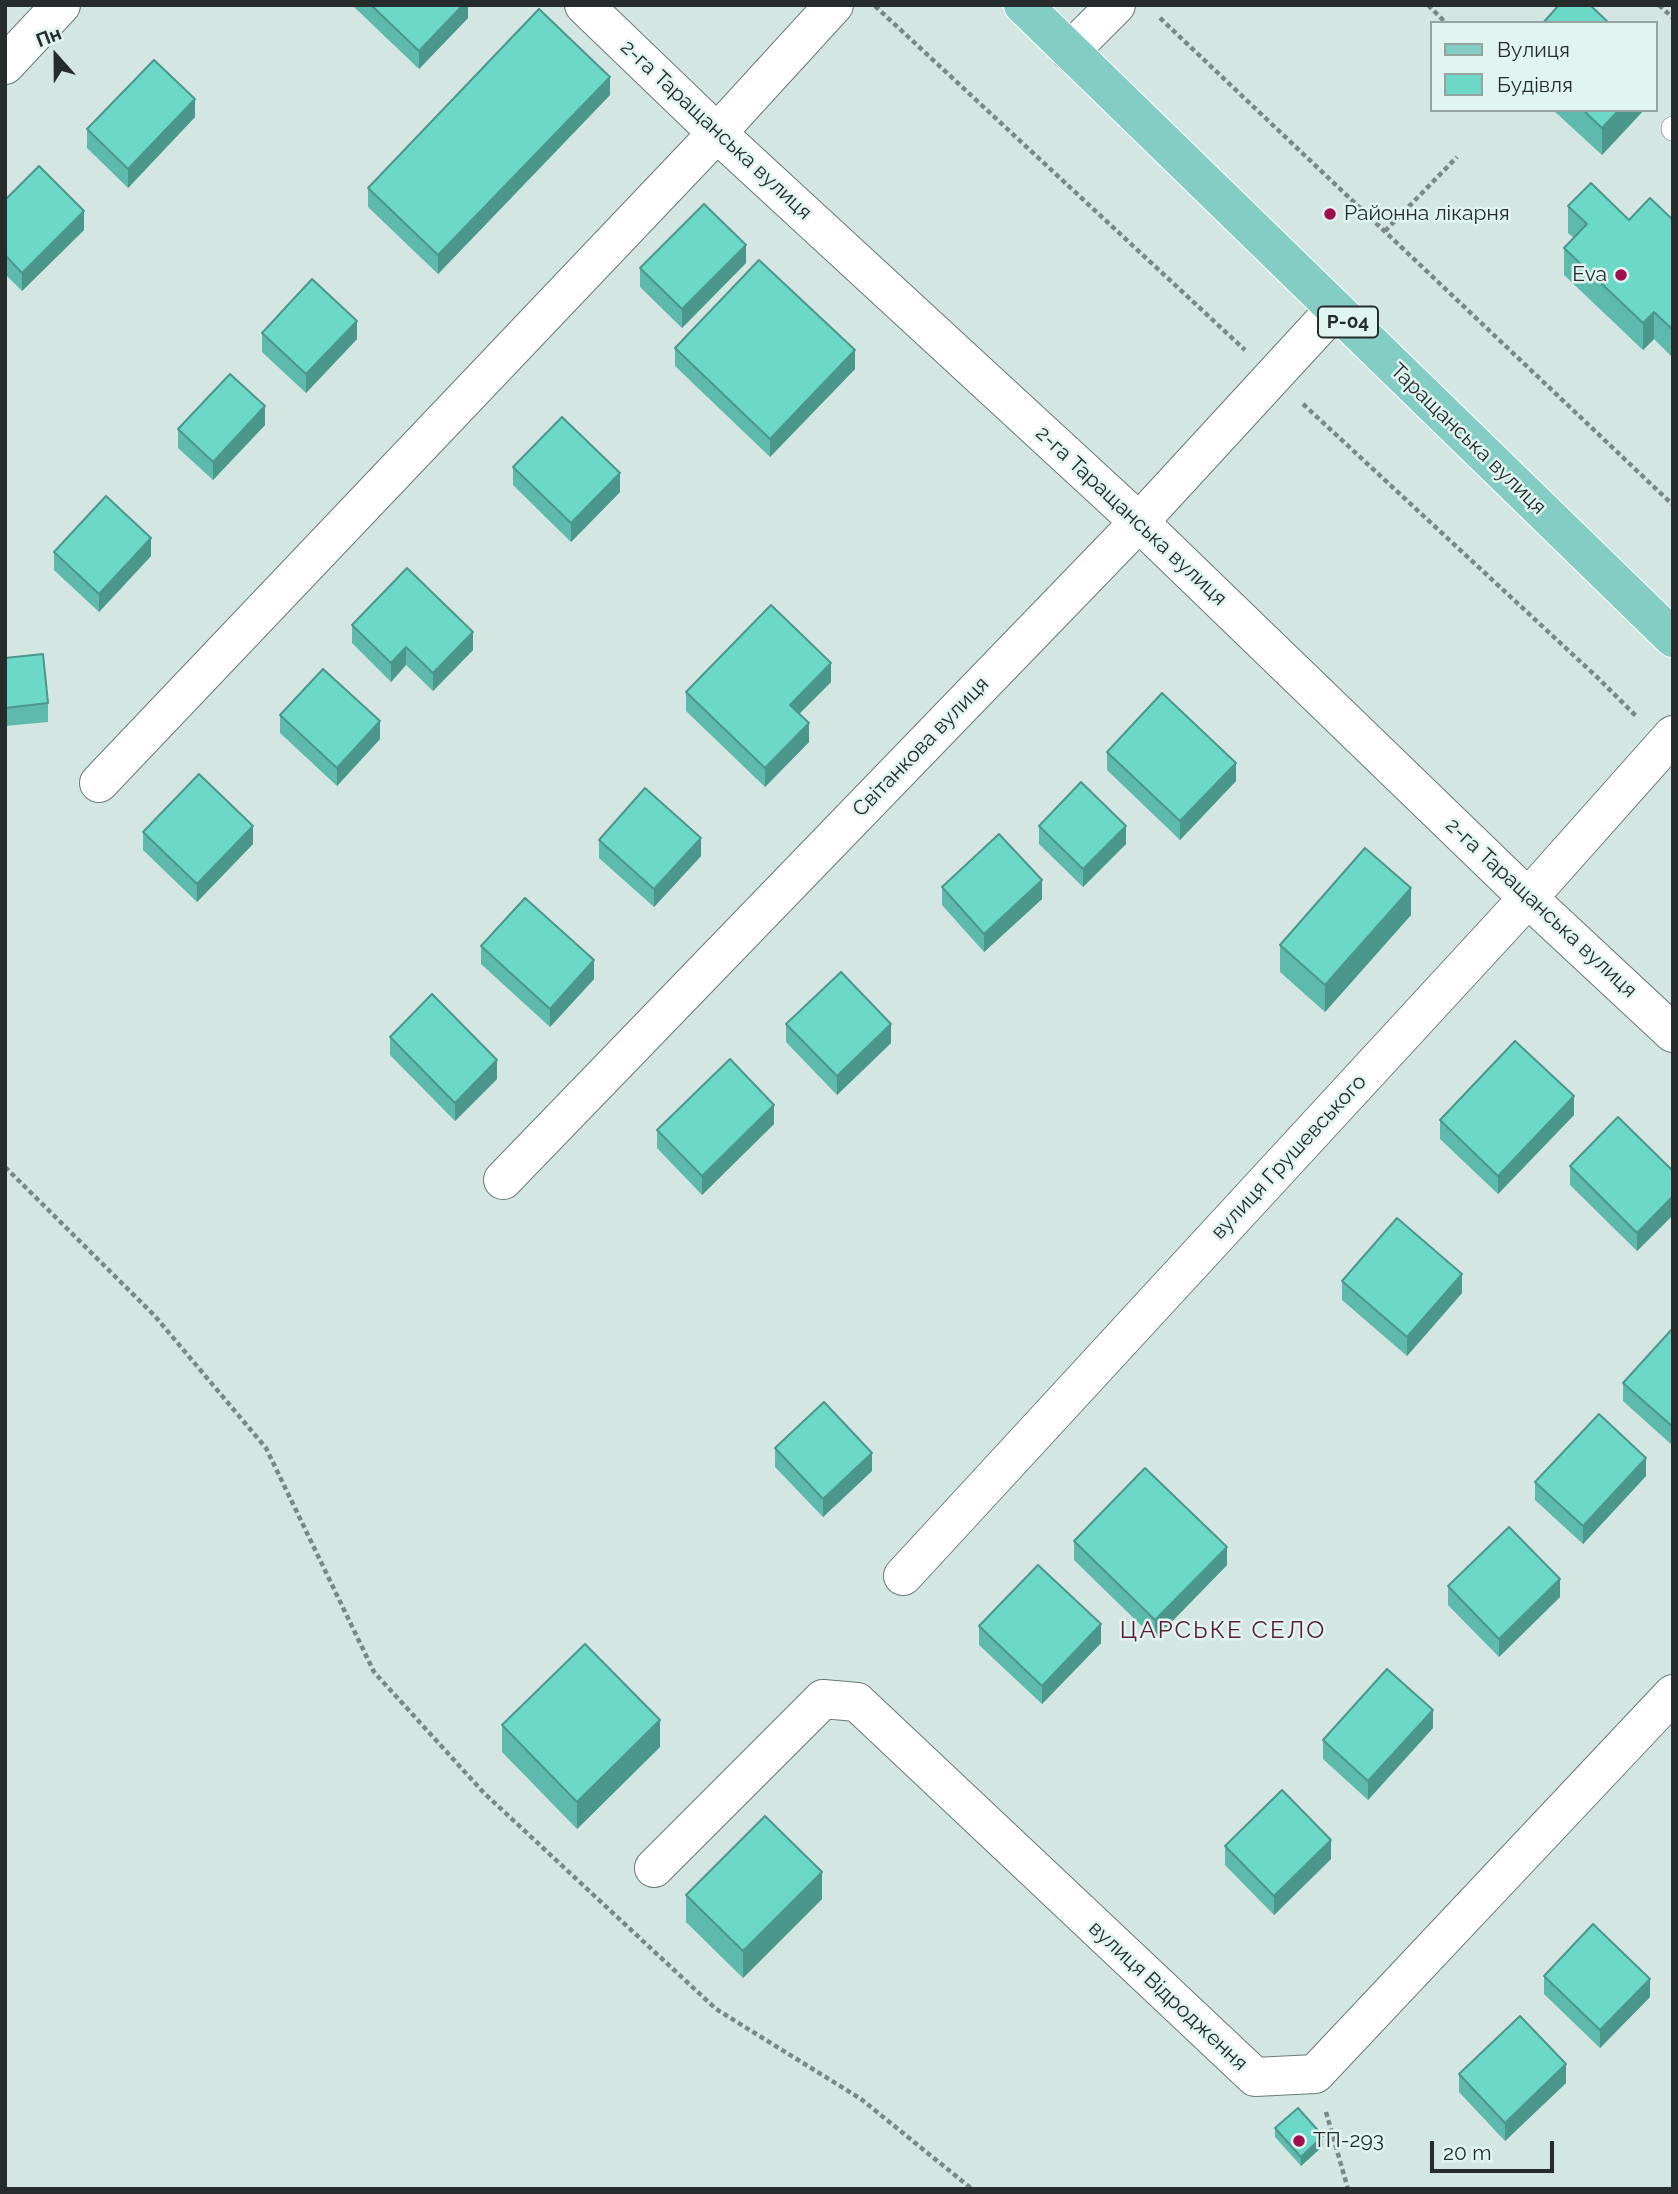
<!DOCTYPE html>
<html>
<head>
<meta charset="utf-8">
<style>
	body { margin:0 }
	#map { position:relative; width:1678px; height:2194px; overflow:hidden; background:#d3e6e2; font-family:Raleway,sans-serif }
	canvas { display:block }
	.frame { position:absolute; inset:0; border:7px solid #252c2b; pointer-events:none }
	.legend { position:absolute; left:1430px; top:21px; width:228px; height:91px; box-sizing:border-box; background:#e0f4f0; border:2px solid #95a4a1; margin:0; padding:9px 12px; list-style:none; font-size:21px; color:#252c2b }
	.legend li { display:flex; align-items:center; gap:14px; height:35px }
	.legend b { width:35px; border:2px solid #95a4a1 }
	.north { position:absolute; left:21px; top:21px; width:70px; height:70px; -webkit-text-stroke:5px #e0f4f0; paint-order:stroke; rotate:339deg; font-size:19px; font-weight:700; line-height:28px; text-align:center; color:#252c2b }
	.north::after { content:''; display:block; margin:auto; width:24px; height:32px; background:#252c2b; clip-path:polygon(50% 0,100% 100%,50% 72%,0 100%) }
	.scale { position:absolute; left:1430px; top:2141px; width:124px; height:32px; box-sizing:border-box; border:4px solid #252c2b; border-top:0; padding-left:9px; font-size:21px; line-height:24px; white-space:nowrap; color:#252c2b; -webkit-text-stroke:5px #e0f4f0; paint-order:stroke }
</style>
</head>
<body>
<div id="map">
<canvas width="1678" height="2194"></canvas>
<div class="frame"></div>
<ul class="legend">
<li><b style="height:9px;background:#83cdc4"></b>Вулиця</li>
<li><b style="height:19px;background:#6cd8c8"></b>Будівля</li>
</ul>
<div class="north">Пн</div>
<div class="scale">20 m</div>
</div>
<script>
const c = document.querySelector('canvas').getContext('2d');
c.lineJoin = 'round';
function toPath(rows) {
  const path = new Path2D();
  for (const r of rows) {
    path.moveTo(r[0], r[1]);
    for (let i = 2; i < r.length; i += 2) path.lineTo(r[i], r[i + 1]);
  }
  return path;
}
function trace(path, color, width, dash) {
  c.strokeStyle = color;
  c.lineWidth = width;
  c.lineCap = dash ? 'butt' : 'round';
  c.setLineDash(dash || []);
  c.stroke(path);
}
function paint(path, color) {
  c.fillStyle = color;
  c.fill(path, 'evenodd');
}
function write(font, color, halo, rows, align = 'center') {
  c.font = font + ' Raleway,sans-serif';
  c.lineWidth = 5;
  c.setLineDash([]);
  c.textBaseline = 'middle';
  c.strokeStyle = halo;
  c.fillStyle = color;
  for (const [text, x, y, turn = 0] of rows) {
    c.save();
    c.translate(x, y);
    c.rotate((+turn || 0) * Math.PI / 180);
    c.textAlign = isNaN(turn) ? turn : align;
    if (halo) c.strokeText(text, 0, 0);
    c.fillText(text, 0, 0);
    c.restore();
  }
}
const lane = toPath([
	[1673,128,1673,129]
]);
const street = toPath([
	[584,5,717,133,1139,522,1528,898,1673,1033],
	[5,65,61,5],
	[99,783,717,133,834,5],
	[503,1180,1139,522,1335,309],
	[903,1576,1528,898,1673,735],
	[654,1868,823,1699,857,1702,1255,2077,1315,2074,1673,1694]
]);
const secondary = toPath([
	[1070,51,1116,5]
]);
const primary = toPath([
	[1023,5,1673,638]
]);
trace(lane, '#697a77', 24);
trace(street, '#697a77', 40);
trace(secondary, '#697a77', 40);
trace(primary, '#fff', 40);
trace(toPath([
	[1428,5,1446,23],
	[1659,5,1673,18],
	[875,6,1245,350],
	[1160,18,1673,505],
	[1385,231,1457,157],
	[1303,404,1598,678,1636,716],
	[5,1167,154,1315,266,1448,374,1672,484,1793,716,2009,861,2099,972,2189],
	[1326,2112,1348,2189]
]), '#7b8886', 4.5, [5, 3.5]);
trace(lane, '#fff', 23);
trace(street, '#fff', 38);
trace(secondary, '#fff', 38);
trace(primary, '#83cdc4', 38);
paint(toPath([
	[352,5,468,5,468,18,419,69],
	[610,95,438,274,368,207,368,188],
	[1553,110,1644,110,1602,155],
	[195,117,128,188,87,148,87,129],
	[5,200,84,230,22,291,5,274],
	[1568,206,1629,220,1673,220,1673,358,1654,339,1643,350,1564,275,1564,248,1574,238,1568,233],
	[746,263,682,328,640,287,640,268],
	[262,333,357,339,306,393,262,352],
	[675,348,855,369,770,457,675,366],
	[265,425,213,480,178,448,178,429],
	[513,467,620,492,571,542,513,485],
	[54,552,151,556,99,612,54,570],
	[352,625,473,650,433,691,406,665,391,682,352,643],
	[5,658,48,703,48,722,5,726],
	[831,682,799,714,809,742,765,787,686,711,686,692],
	[280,715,380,739,337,786,280,733],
	[1107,752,1236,781,1180,840,1107,770],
	[1039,826,1126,844,1083,887,1039,844],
	[143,832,253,844,197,902,143,850],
	[599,840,701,856,654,907,599,858],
	[942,887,1042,899,984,952,942,905],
	[1411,915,1325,1012,1280,972,1280,945],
	[481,946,594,979,550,1027,481,964],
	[786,1024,891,1043,837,1095,786,1042],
	[390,1037,497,1079,455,1121,390,1055],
	[1574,1115,1498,1194,1440,1139,1440,1120],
	[774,1124,702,1195,657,1148,657,1130],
	[1570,1166,1673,1171,1673,1215,1637,1251,1570,1185],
	[1342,1281,1462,1293,1407,1356,1342,1300],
	[1673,1328,1673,1446,1623,1401,1623,1383],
	[775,1448,872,1471,823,1517,775,1467],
	[1646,1476,1583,1544,1535,1500,1535,1482],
	[1074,1541,1227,1565,1155,1639,1074,1560],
	[1448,1586,1560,1597,1499,1657,1448,1605],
	[979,1626,1101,1643,1042,1704,979,1645],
	[502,1725,660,1747,577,1829,502,1752],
	[1433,1728,1368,1800,1323,1759,1323,1740],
	[1225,1846,1331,1859,1274,1915,1225,1865],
	[686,1895,822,1899,743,1978,686,1922],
	[1544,1976,1650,1997,1600,2048,1544,1994],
	[1459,2074,1566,2083,1505,2141,1459,2092],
	[1275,2128,1323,2146,1301,2166,1275,2137]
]), '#5dbaac');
paint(toPath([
	[463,5,468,5,468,18,419,69,419,51],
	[1658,68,1658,95,1655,98,1655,71],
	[610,77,610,95,438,274,438,255],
	[195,99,195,117,128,188,128,169],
	[1619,110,1644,110,1602,155,1602,128],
	[84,211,84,230,22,291,22,273],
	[746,245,746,263,682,328,682,309],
	[1654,312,1654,339,1643,350,1643,323],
	[357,321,357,339,306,393,306,374],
	[855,350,855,369,770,457,770,439],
	[265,406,265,425,213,480,213,462],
	[620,473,620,492,571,542,571,523],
	[151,538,151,556,99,612,99,594],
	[473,632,473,650,433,691,433,673],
	[406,647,406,665,391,682,391,663],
	[831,663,831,682,790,723,790,705],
	[380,721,380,739,337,786,337,768],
	[809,723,809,742,765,787,765,768],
	[1236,763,1236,781,1180,840,1180,821],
	[253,826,253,844,197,902,197,884],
	[1126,826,1126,844,1083,887,1083,869],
	[701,838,701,856,654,907,654,889],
	[1042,880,1042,899,984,952,984,934],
	[1411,888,1411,915,1325,1012,1325,985],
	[594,960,594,979,550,1027,550,1009],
	[891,1024,891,1043,837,1095,837,1076],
	[497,1060,497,1079,455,1121,455,1103],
	[1574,1096,1574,1115,1498,1194,1498,1176],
	[774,1105,774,1124,702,1195,702,1176],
	[1673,1196,1673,1215,1637,1251,1637,1233],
	[1462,1274,1462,1293,1407,1356,1407,1337],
	[872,1453,872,1471,823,1517,823,1499],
	[1646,1458,1646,1476,1583,1544,1583,1526],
	[1227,1547,1227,1565,1155,1639,1155,1620],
	[1560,1579,1560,1597,1499,1657,1499,1639],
	[1101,1624,1101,1643,1042,1704,1042,1686],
	[1433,1710,1433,1728,1368,1800,1368,1781],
	[660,1720,660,1747,577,1829,577,1802],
	[1331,1840,1331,1859,1274,1915,1274,1896],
	[822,1872,822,1899,743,1978,743,1951],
	[1650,1979,1650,1997,1600,2048,1600,2030],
	[1566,2064,1566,2083,1505,2141,1505,2123],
	[1323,2136,1323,2146,1301,2166,1301,2157]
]), '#4c978c');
const building = toPath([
	[371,5,463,5,419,51,371,5],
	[1559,5,1590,5,1609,23,1543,23,1559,5],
	[539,9,610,77,438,255,368,188,539,9],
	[154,60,195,99,128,169,87,129,154,60],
	[1583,110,1619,110,1602,128,1583,110],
	[39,166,84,211,22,273,5,255,5,200,39,166],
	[1591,183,1629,220,1650,198,1673,220,1673,330,1654,312,1643,323,1564,248,1587,224,1568,206,1591,183],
	[704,204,746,245,682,309,640,268,704,204],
	[759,260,855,350,770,439,675,348,759,260],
	[312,279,357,321,306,374,262,333,312,279],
	[230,374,265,406,213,462,178,429,230,374],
	[562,417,620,473,571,523,513,467,562,417],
	[106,496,151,538,99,594,54,552,106,496],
	[407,568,473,632,433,673,406,647,391,663,352,625,407,568],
	[771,605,831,663,790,705,809,723,765,768,686,692,771,605],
	[43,654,48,703,5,708,5,658,43,654],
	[323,669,380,721,337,768,280,715,323,669],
	[1162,693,1236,763,1180,821,1107,752,1162,693],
	[199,774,253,826,197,884,143,832,199,774],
	[1081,782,1126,826,1083,869,1039,826,1081,782],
	[645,788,701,838,654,889,599,840,645,788],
	[999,834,1042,880,984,934,942,887,999,834],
	[1365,848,1411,888,1325,985,1280,945,1365,848],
	[525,898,594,960,550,1009,481,946,525,898],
	[841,972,891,1024,837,1076,786,1024,841,972],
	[432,994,497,1060,455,1103,390,1037,432,994],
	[1515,1041,1574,1096,1498,1176,1440,1120,1515,1041],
	[730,1059,774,1105,702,1176,657,1130,730,1059],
	[1618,1117,1673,1171,1673,1196,1637,1233,1570,1166,1618,1117],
	[1397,1218,1462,1274,1407,1337,1342,1281,1397,1218],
	[1673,1328,1673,1427,1623,1383,1673,1328],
	[824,1402,872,1453,823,1499,775,1448,824,1402],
	[1599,1414,1646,1458,1583,1526,1535,1482,1599,1414],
	[1145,1468,1227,1547,1155,1620,1074,1541,1145,1468],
	[1509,1527,1560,1579,1499,1639,1448,1586,1509,1527],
	[1038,1565,1101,1624,1042,1686,979,1626,1038,1565],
	[585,1644,660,1720,577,1802,502,1725,585,1644],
	[1387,1669,1433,1710,1368,1781,1323,1740,1387,1669],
	[1282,1790,1331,1840,1274,1896,1225,1846,1282,1790],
	[765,1816,822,1872,743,1951,686,1895,765,1816],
	[1593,1924,1650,1979,1600,2030,1544,1976,1593,1924],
	[1520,2016,1566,2064,1505,2123,1459,2074,1520,2016],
	[1298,2108,1323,2136,1301,2157,1275,2128,1298,2108]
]);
paint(building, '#6cd8c8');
trace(building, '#4c978c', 2);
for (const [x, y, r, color] of [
	[1330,214,7,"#a20d4d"],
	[1621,275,7,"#a20d4d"],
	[1299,2141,7,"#a20d4d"]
]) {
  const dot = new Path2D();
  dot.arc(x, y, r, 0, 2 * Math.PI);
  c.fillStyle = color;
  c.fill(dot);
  trace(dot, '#e0f4f0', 2.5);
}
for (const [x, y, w] of [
	[1348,322,60]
]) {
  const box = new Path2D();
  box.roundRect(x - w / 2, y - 15.5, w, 31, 5);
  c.fillStyle = '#e0f4f0';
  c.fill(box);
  trace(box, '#252c2b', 2);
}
write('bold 19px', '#252c2b', null, [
	["Р-04",1348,322]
]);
write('21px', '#252c2b', '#e0f4f0', [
	["2-га Таращанська вулиця",716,130,43],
	["Таращанська вулиця",1468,439,44],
	["2-га Таращанська вулиця",1131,516,43],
	["Світанкова вулиця",921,747,-46],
	["2-га Таращанська вулиця",1541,908,43],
	["вулиця Грушевського",1289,1157,-47],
	["вулиця Відродження",1168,1996,43]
]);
write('21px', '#252c2b', '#e0f4f0', [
	["Районна лікарня",1344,214],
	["Eva",1607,275,"right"],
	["ТП-293",1313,2141]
], 'left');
c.letterSpacing = '2px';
write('24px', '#5d1a30', '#e0f4f0', [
	["ЦАРСЬКЕ СЕЛО",1223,1631]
]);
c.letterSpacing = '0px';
</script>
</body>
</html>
